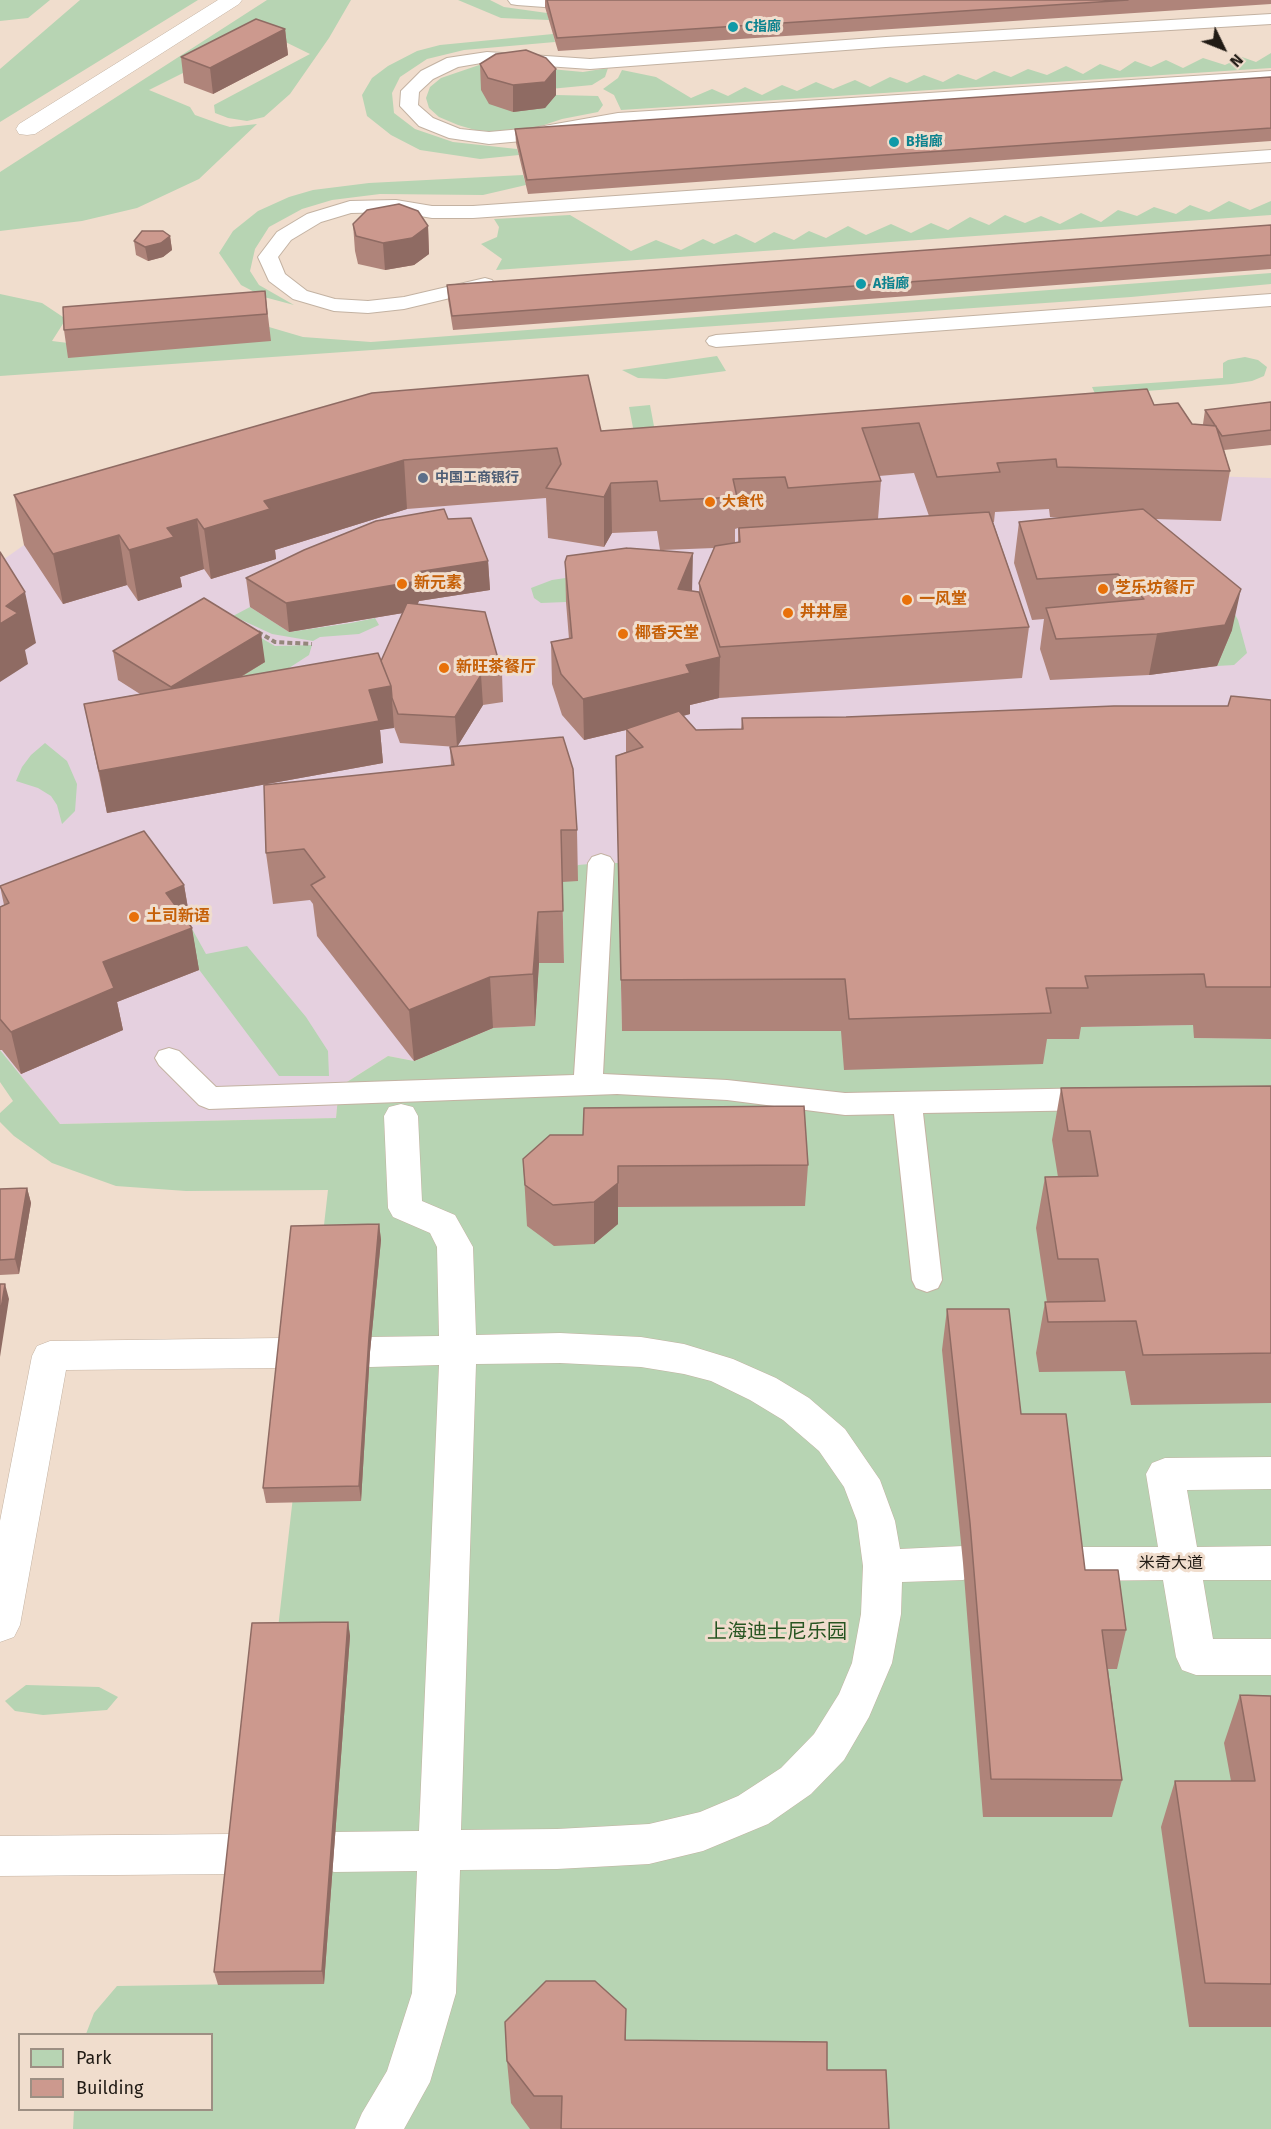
<!DOCTYPE html>
<html>
<head>
<meta charset="utf-8">
<style>
	body { margin:0 }
	#map { position:relative; width:1271px; height:2129px; overflow:hidden; background:#f0ddcd; font-family:"Fira Sans",sans-serif }
	canvas { display:block }
	.legend { position:absolute; left:18px; top:2033px; width:195px; height:78px; box-sizing:border-box; background:#f0ddcd; border:2px solid #9d8f83; margin:0; padding:8px 10px; list-style:none; font-size:18px; color:#211b15 }
	.legend li { display:flex; align-items:center; gap:12px; height:30px }
	.legend b { width:30px; border:2px solid #9d8f83 }
	.north { position:absolute; left:1193px; top:18px; width:60px; height:60px; -webkit-text-stroke:4px #f0ddcd; paint-order:stroke; rotate:133deg; font-size:16px; font-weight:700; line-height:24px; text-align:center; color:#211b15 }
	.north::after { content:''; display:block; margin:auto; width:21px; height:27px; background:#211b15; clip-path:polygon(50% 0,100% 100%,50% 72%,0 100%) }
</style>
</head>
<body>
<div id="map">
<canvas width="1271" height="2129"></canvas>
<ul class="legend">
<li><b style="height:16px;background:#b7d4b3"></b>Park</li>
<li><b style="height:16px;background:#cc998e"></b>Building</li>
</ul>
<div class="north">N</div>
</div>
<script>
const c = document.querySelector('canvas').getContext('2d');
c.lineJoin = 'round';
function paint(path, color) {
  c.fillStyle = color;
  c.fill(path, 'evenodd');
}
function toPath(rows) {
  const path = new Path2D();
  for (const r of rows) {
    path.moveTo(r[0], r[1]);
    for (let i = 2; i < r.length; i += 2) path.lineTo(r[i], r[i + 1]);
  }
  return path;
}
function trace(path, color, width, dash) {
  c.strokeStyle = color;
  c.lineWidth = width;
  c.lineCap = dash ? 'butt' : 'round';
  c.setLineDash(dash || []);
  c.stroke(path);
}
function write(font, color, halo, rows, align = 'center') {
  c.font = font + ' "Fira Sans","Noto Sans SC",sans-serif';
  c.lineWidth = 6;
  c.setLineDash([]);
  c.textBaseline = 'middle';
  c.strokeStyle = halo;
  c.fillStyle = color;
  for (const [text, x, y, turn = 0] of rows) {
    c.save();
    c.translate(x, y);
    c.rotate((+turn || 0) * Math.PI / 180);
    c.textAlign = isNaN(turn) ? turn : align;
    if (halo) c.strokeText(text, 0, 0);
    c.fillText(text, 0, 0);
    c.restore();
  }
}
paint(toPath([
	[1139,439,1207,476,1271,478,1271,1039,1194,1038,1192,1025,1043,1064,844,1070,841,1031,622,1031,617,863,601,863,562,882,564,963,539,964,535,1026,493,1028,414,1061,388,1056,339,1087,336,1118,60,1124,0,1050,0,562,24,545,169,501,602,480]
]), '#e5d0df');
paint(toPath([
	[0,0,50,0,28,18,0,21],
	[80,0,198,0,0,122,0,69],
	[267,0,351,0,329,38,290,94,264,117,247,121,228,118,215,113,214,105,310,54,265,32,149,90,190,107,195,115,220,124,230,127,257,124,199,179,137,208,82,221,0,231,0,172],
	[458,0,490,0,504,7,547,13,549,20,501,18],
	[553,34,555,42,464,50,427,59,400,77,392,93,394,113,415,129,453,142,517,149,519,155,480,159,420,150,391,135,367,116,362,95,372,78,388,66,417,51,440,45],
	[1271,53,1271,68,621,110,614,95,603,89,618,78,622,70,656,77,691,98,712,89,728,96,745,87,762,95,782,85,797,91,816,82,833,89,855,80,870,87,890,77,907,83,924,75,943,82,958,74,976,80,994,71,1011,77,1028,69,1047,75,1066,66,1083,74,1100,64,1120,71,1135,61,1151,67,1166,60,1183,68,1203,58,1225,65,1242,57,1256,62],
	[485,63,583,72,608,68,605,77,592,85,550,89,556,95,598,96,603,105,598,112,562,119,523,132,500,132,475,130,458,125,439,117,429,108,426,98,430,87,441,78],
	[523,175,526,185,483,195,380,194,332,200,302,209,269,227,255,249,250,271,259,285,294,305,264,297,241,285,219,253,233,231,258,211,289,197,313,190,369,183],
	[1229,201,1250,210,1271,201,1271,215,496,270,502,259,481,244,497,237,499,227,494,219,570,215,631,251,656,240,681,250,703,239,714,244,736,234,755,243,774,232,794,240,809,231,826,238,848,226,866,235,891,224,911,233,931,223,948,230,970,217,989,225,1005,215,1025,223,1041,216,1060,224,1081,213,1101,222,1118,210,1137,216,1154,207,1176,214,1190,205,1209,212],
	[1271,273,1271,284,1131,297,0,376,0,294,42,303,66,319,52,341,68,343,269,327,303,337,371,342],
	[717,356,726,371,666,379,638,378,622,370],
	[1245,357,1258,360,1267,367,1264,376,1252,381,1232,384,1147,391,1101,407,1092,387,1223,378,1223,363,1228,360],
	[650,405,656,437,635,438,629,407],
	[572,577,566,602,541,603,534,598,531,588,552,580],
	[1227,600,1238,620,1247,653,1234,665,1217,666,1232,629],
	[250,607,289,632,351,623,375,618,379,625,359,634,320,637,313,641,272,634,233,616],
	[228,619,275,646,312,645,309,655,232,705,175,716],
	[45,743,67,761,77,784,75,811,62,824,57,805,51,796,38,788,16,781,22,767,31,755],
	[601,863,618,863,622,1031,841,1031,1037,1039,1076,1027,1193,1025,1195,1038,1271,1039,1271,2129,73,2129,74,2110,212,2110,212,2034,86,2034,94,2013,117,1986,243,1984,277,1637,328,1190,186,1191,116,1186,52,1163,14,1136,0,1122,0,1113,13,1101,0,1082,0,1050,60,1124,336,1118,339,1087,388,1056,414,1061,493,1028,535,1026,539,963,564,962,562,882,578,865],
	[191,927,206,954,247,946,306,1017,328,1051,329,1076,279,1076,173,935],
	[26,1685,99,1687,118,1697,107,1710,43,1715,15,1711,5,1701]
]), '#b7d4b3');
const service = toPath([
	[508,0,596,0,593,4,587,5,558,8,517,5,511,4,508,0],
	[1271,14,1271,24,886,47,590,69,487,62,458,67,433,79,419,92,418,105,433,118,460,129,489,132,533,128,618,113,1271,71,1271,81,618,125,533,140,489,144,449,138,419,126,400,106,401,91,421,71,447,58,487,52,590,59,886,37,1271,14],
	[1271,150,1271,162,473,218,432,218,396,212,351,213,321,222,291,240,278,257,285,274,307,291,335,299,368,301,404,297,485,278,492,280,495,284,492,288,404,309,368,313,334,311,293,299,269,281,258,257,277,232,307,214,350,201,396,200,432,206,473,206,1271,150],
	[1271,294,1271,306,716,347,709,345,706,341,709,337,716,335,1271,294],
	[601,854,610,857,614,863,603,1074,727,1080,845,1093,1098,1088,1108,1092,1112,1099,1108,1106,1098,1110,923,1113,942,1280,938,1288,927,1292,916,1288,912,1280,894,1114,845,1115,727,1100,617,1094,209,1109,199,1105,159,1065,155,1058,159,1051,169,1048,179,1051,216,1087,574,1075,588,863,592,857,601,854]
]);
const pedestrian = toPath([
	[218,0,242,0,239,4,35,134,27,135,19,134,16,129,19,124,218,0],
	[401,1104,413,1107,418,1116,422,1201,455,1215,473,1247,476,1335,560,1333,641,1337,684,1344,733,1359,776,1378,809,1398,845,1429,880,1480,895,1521,900,1549,963,1546,977,1551,983,1563,977,1575,963,1580,902,1582,901,1614,892,1663,869,1717,844,1760,811,1794,768,1824,703,1851,649,1864,557,1869,460,1870,456,1993,430,2082,404,2129,355,2129,362,2113,387,2071,412,1993,417,1871,334,1872,319,1866,313,1852,319,1838,334,1832,419,1831,439,1365,370,1367,357,1362,352,1352,357,1342,370,1337,439,1336,437,1247,430,1233,393,1217,388,1208,384,1116,389,1107,401,1104],
	[560,1363,641,1367,684,1374,711,1381,750,1400,783,1420,819,1451,844,1487,857,1521,863,1566,861,1614,852,1663,839,1694,814,1734,781,1768,738,1796,700,1812,649,1824,557,1829,461,1830,476,1364,560,1363],
	[281,1338,294,1343,299,1353,294,1363,281,1368,66,1370,20,1625,14,1637,0,1642,0,1521,32,1356,37,1346,50,1341,281,1338],
	[1271,1457,1271,1489,1187,1490,1197,1547,1271,1546,1271,1580,1203,1580,1213,1639,1271,1639,1271,1675,1196,1675,1182,1670,1176,1657,1163,1580,1072,1581,1058,1576,1052,1564,1058,1552,1072,1547,1158,1547,1146,1474,1152,1463,1165,1458,1271,1457],
	[232,1834,247,1840,253,1854,247,1868,232,1874,0,1876,0,1836,232,1834]
]);
trace(service, '#c3b2a2', 2);
trace(pedestrian, '#c3b2a2', 1);
trace(toPath([
	[258,632,275,642,312,644]
]), '#94877b', 4, [5, 3]);
paint(service, '#fff');
paint(pedestrian, '#fff');
paint(toPath([
	[545,0,1271,0,1271,4,558,51,545,7],
	[285,29,288,55,213,94,184,83,181,57],
	[480,64,556,95,545,108,513,112,489,104,481,90],
	[1271,77,1271,141,528,194,516,143,515,129],
	[353,224,428,226,429,254,414,265,385,270,358,264,355,251],
	[1271,225,1271,269,453,330,448,299,447,285],
	[170,236,172,250,163,257,148,261,136,255,134,241],
	[265,291,271,341,68,358,64,330],
	[1271,402,1271,445,1224,450,1230,471,1221,521,1155,519,1232,630,1217,666,1149,675,1050,680,1040,649,1044,619,1032,620,1014,563,1019,522,1066,518,1050,517,1049,509,995,512,994,522,993,522,1029,627,1022,678,719,698,690,705,690,714,683,716,696,730,741,729,742,718,846,717,1228,706,1271,700,1271,1039,1194,1038,1193,1025,1081,1027,1079,1039,1047,1039,1043,1064,844,1070,841,1031,622,1031,616,756,626,752,626,730,584,740,562,715,552,684,551,642,569,639,566,602,565,562,660,550,657,531,612,533,604,547,548,538,546,498,407,509,275,550,276,559,211,579,204,569,180,577,182,587,138,601,127,585,63,604,24,545,14,495,601,431,1154,405,1192,424,1203,425,1203,424,1205,410],
	[914,473,929,516,878,519,881,481,879,476],
	[738,528,738,542,735,543,735,529],
	[714,548,699,583,699,592,692,591,663,550],
	[448,519,488,561,490,590,419,601,417,604,502,673,503,702,483,705,457,747,400,743,394,727,380,730,383,763,107,813,84,704,140,694,118,680,113,651,265,662,241,677,381,661,403,613,289,632,250,607,246,578],
	[450,747,577,830,578,881,562,882,564,963,539,963,535,1026,493,1028,414,1061,317,936,313,904,310,900,273,904,266,853,451,765],
	[184,885,199,970,117,1002,123,1030,21,1074,2,1050,0,1050,0,907,4,905,0,886],
	[1271,1086,1271,1403,1131,1405,1125,1371,1039,1372,1036,1353,1045,1302,1047,1302,1036,1228,1045,1177,1058,1177,1052,1140,1061,1088],
	[523,1159,808,1165,805,1206,618,1207,618,1224,594,1244,554,1246,527,1226],
	[27,1188,31,1203,19,1274,0,1275,0,1189],
	[379,1224,381,1240,370,1352,361,1501,266,1503,263,1488],
	[947,1309,1021,1414,1085,1570,1126,1630,1117,1669,1108,1669,1122,1780,1112,1817,983,1817,963,1563,942,1350],
	[348,1622,350,1636,324,1984,218,1985,214,1972],
	[1240,1695,1271,1696,1271,2027,1189,2027,1161,1827,1175,1781,1231,1781,1224,1743],
	[626,2009,626,2040,827,2070,889,2129,530,2129,511,2103,507,2061]
]), '#af847a');
paint(toPath([
	[285,29,288,55,213,94,210,68],
	[556,69,556,95,545,108,513,112,513,85],
	[428,226,429,254,414,265,385,270,383,243],
	[170,236,172,250,163,257,148,261,145,247],
	[404,460,407,509,275,550,276,559,211,579,204,529,264,501],
	[611,483,612,533,604,547,604,497],
	[197,519,204,569,180,577,182,587,138,601,129,550,167,528],
	[119,535,127,585,63,604,53,554],
	[693,553,692,593,678,589],
	[488,561,490,590,419,601,415,611,289,632,286,603,417,572],
	[1241,589,1232,630,1217,666,1149,675,1157,634],
	[25,592,36,643,25,650,28,664,0,682,0,624,6,606],
	[261,633,265,662,175,716,171,687],
	[720,657,719,698,690,705,690,714,627,730,626,729,626,730,584,740,583,699,686,665],
	[481,675,483,705,457,747,455,717],
	[391,686,394,728,380,730,383,763,107,813,99,771,369,690],
	[184,885,191,927,166,893],
	[538,912,539,963,535,1026,533,974],
	[192,928,199,970,117,1002,123,1030,21,1074,11,1032,103,962],
	[490,977,493,1028,414,1061,409,1010],
	[618,1166,618,1224,594,1244,594,1202],
	[27,1188,31,1203,19,1274,15,1259],
	[379,1224,381,1240,370,1352,361,1501,359,1486,369,1337],
	[5,1284,9,1299,0,1357,0,1315],
	[348,1622,350,1636,324,1984,322,1971]
]), '#8f6b63');
const building = toPath([
	[547,0,1128,0,557,38,547,0],
	[256,19,285,29,210,68,181,57,256,19],
	[526,50,546,58,556,69,545,82,513,85,488,78,480,64,496,54,526,50],
	[1271,77,1271,128,527,180,515,129,1271,77],
	[399,204,418,211,428,226,412,238,383,243,356,236,353,224,367,210,399,204],
	[1271,225,1271,255,452,316,447,285,1271,225],
	[142,231,163,231,170,236,161,243,145,247,134,241,142,231],
	[265,291,267,314,64,330,63,307,265,291],
	[588,375,601,431,1147,389,1154,405,1178,403,1192,424,1216,426,1230,471,1057,467,1056,459,997,463,1000,472,937,477,919,423,862,428,881,481,788,488,785,477,733,479,737,497,660,501,657,481,611,483,604,497,546,488,561,464,557,448,404,460,264,501,270,509,204,529,197,519,167,528,174,537,129,550,119,535,53,554,14,495,372,393,588,375],
	[1271,402,1271,430,1222,436,1205,410,1271,402],
	[444,509,448,519,471,518,488,561,417,572,412,582,286,603,246,578,304,550,376,521,444,509],
	[1143,509,1241,589,1225,625,1157,634,1056,639,1046,608,1144,599,1118,574,1037,579,1019,522,1143,509],
	[989,512,1029,627,720,647,699,583,715,546,740,542,739,528,989,512],
	[627,548,693,553,678,589,699,592,720,657,686,665,690,673,583,699,561,674,551,642,572,638,565,562,567,556,627,548],
	[0,552,25,592,6,606,18,613,0,624,0,552],
	[204,598,261,633,171,687,113,651,204,598],
	[407,603,485,612,502,673,481,675,455,717,398,714,392,698,391,686,381,661,407,603],
	[378,653,391,686,369,690,379,721,99,771,84,704,378,653],
	[1231,696,1271,700,1271,987,1206,987,1204,974,1085,976,1088,988,1046,988,1051,1013,849,1019,845,979,621,980,616,756,643,747,626,729,679,711,696,730,743,729,742,718,846,717,1114,706,1228,706,1231,696],
	[563,737,573,769,577,830,561,830,563,911,538,912,533,974,490,977,409,1010,311,885,325,877,304,849,266,853,264,785,454,765,450,747,563,737],
	[144,831,184,885,166,893,192,928,103,962,114,988,11,1032,0,1019,0,907,9,903,0,886,144,831],
	[1271,1086,1271,1353,1143,1355,1136,1321,1048,1322,1045,1302,1105,1301,1098,1259,1058,1259,1045,1177,1098,1176,1090,1131,1068,1131,1061,1088,1271,1086],
	[804,1106,808,1165,618,1166,618,1183,594,1202,553,1205,525,1185,523,1159,550,1135,583,1135,584,1108,804,1106],
	[27,1188,15,1259,0,1260,0,1189,27,1188],
	[379,1224,369,1337,359,1486,263,1488,291,1226,379,1224],
	[0,1284,5,1284,0,1315,0,1284],
	[947,1309,1009,1309,1021,1414,1066,1414,1085,1570,1118,1570,1126,1630,1102,1630,1122,1780,991,1779,970,1523,947,1309],
	[348,1622,322,1971,214,1972,252,1623,348,1622],
	[1240,1695,1271,1696,1271,1984,1205,1983,1175,1781,1255,1781,1240,1695],
	[546,1981,595,1981,626,2009,625,2040,827,2042,827,2070,886,2070,889,2129,561,2129,562,2096,534,2096,507,2061,505,2022,546,1981]
]);
paint(building, '#cc998e');
trace(building, '#8f6b63', 1.5);
for (const [x, y, r, color] of [
	[733,27,6,"#0f9aa8"],
	[894,142,6,"#0f9aa8"],
	[861,284,6,"#0f9aa8"],
	[423,478,6,"#5c6f8a"],
	[710,502,6,"#e8710a"],
	[402,584,6,"#e8710a"],
	[1103,589,6,"#e8710a"],
	[907,600,6,"#e8710a"],
	[788,613,6,"#e8710a"],
	[623,634,6,"#e8710a"],
	[444,668,6,"#e8710a"],
	[134,917,6,"#e8710a"]
]) {
  const dot = new Path2D();
  dot.arc(x, y, r, 0, 2 * Math.PI);
  c.fillStyle = color;
  c.fill(dot);
  trace(dot, '#f0ddcd', 2);
}
write('bold 14px', '#0d838f', '#f0ddcd', [
	["C指廊",745,27],
	["B指廊",906,142],
	["A指廊",873,284]
], 'left');
write('bold 14px', '#4e5e75', '#f0ddcd', [
	["中国工商银行",435,478]
], 'left');
write('bold 14px', '#c56008', '#f0ddcd', [
	["大食代",722,502]
], 'left');
write('bold 16px', '#c56008', '#f0ddcd', [
	["新元素",414,584],
	["芝乐坊餐厅",1115,589],
	["一风堂",919,600],
	["丼丼屋",800,613],
	["椰香天堂",635,634],
	["新旺茶餐厅",456,668],
	["土司新语",146,917]
], 'left');
write('16px', '#211b15', '#f0ddcd', [
	["米奇大道",1171,1564]
]);
write('20px', '#285522', '#f0ddcd', [
	["上海迪士尼乐园",777,1632]
]);
</script>
</body>
</html>
